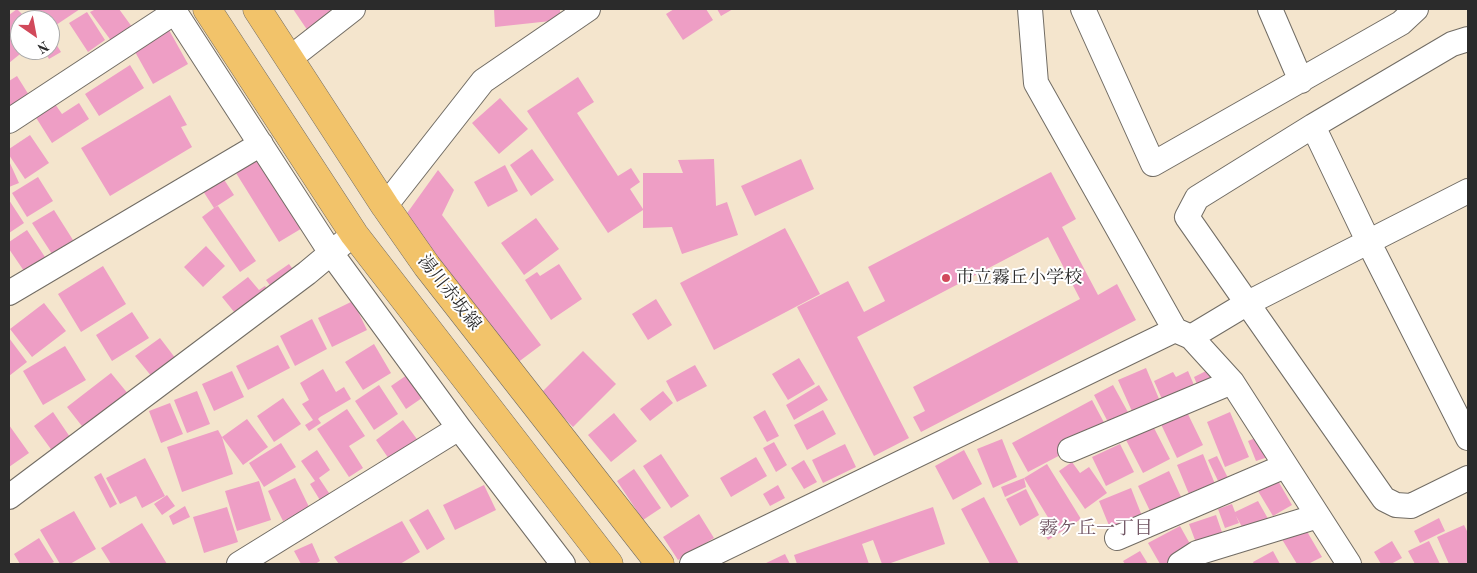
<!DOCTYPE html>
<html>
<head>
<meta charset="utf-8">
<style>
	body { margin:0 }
	#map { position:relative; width:1477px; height:573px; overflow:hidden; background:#f4e5cd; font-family:"Old Standard TT",serif }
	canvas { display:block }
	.frame { position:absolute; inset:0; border:10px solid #2b2b2b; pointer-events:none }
	.north { position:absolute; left:10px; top:10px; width:50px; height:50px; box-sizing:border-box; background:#fff; border:1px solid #aaa; border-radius:50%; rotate:147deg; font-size:14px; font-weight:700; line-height:20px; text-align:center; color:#2b2b2b }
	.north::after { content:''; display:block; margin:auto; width:18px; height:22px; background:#d1495b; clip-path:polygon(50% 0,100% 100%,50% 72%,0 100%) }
</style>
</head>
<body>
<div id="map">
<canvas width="1477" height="573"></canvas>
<div class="frame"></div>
<div class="north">N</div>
</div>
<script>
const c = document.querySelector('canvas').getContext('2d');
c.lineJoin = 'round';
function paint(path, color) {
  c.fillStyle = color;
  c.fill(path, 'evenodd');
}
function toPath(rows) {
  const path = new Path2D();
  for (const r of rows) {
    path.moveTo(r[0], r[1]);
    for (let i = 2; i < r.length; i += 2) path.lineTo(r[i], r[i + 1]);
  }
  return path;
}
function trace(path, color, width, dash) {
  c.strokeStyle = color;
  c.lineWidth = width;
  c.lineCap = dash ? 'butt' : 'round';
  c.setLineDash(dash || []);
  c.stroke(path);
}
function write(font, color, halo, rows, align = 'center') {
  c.font = font + ' "Old Standard TT","Noto Serif JP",serif';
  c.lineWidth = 4;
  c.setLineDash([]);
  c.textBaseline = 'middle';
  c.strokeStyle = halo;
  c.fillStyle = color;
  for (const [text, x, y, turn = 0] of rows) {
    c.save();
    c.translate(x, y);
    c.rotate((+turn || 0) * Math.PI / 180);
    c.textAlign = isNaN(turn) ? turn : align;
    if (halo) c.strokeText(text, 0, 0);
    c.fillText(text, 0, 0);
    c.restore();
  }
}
paint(toPath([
	[17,9,28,20,20,20,20,50,25,50,9,63,9,15],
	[35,9,80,9,50,29,50,20,43,20],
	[96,9,119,9,135,31,115,46,90,12],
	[293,9,329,9,335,17,310,34],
	[494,9,560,9,560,20,495,27],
	[674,9,706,9,713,20,683,40,666,14],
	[717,9,733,9,721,16],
	[87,12,105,40,88,52,69,23],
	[169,30,188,64,153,84,134,50],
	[51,36,61,52,49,59,44,50,50,50],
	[130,65,144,88,99,116,85,94],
	[17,76,32,100,9,114,9,81],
	[578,77,594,102,577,113,618,176,631,168,640,182,630,189,643,209,643,173,683,173,678,160,714,159,716,206,727,202,738,235,682,254,672,227,643,228,643,210,608,233,527,111],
	[170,95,187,125,181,127,192,147,110,196,81,148],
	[500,98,528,129,499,154,472,123],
	[79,103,89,119,52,143,35,116,55,104,62,114],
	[30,135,49,163,25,179,9,155,9,149],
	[532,149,554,180,531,196,510,165],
	[260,158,304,227,279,242,236,173],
	[801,159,814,189,755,216,741,186],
	[9,161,19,183,9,187],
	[505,165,518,191,488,207,474,182],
	[438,170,454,190,442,215,541,345,517,363,405,216],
	[1051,172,1076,219,1062,227,1098,295,1117,284,1136,320,921,432,913,417,925,411,913,387,1080,299,1048,237,857,337,909,438,874,456,797,307,848,281,864,312,885,301,868,267],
	[38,177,53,201,27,217,12,193],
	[223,178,234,195,214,208,218,206,256,261,240,272,202,217,214,208,203,191],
	[9,200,24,223,9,233],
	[54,210,73,240,52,254,32,223],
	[536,218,559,249,524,275,501,243],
	[785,228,820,294,714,350,680,283],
	[27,230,45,257,24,271,9,249,9,242],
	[206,246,225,266,203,287,184,267],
	[289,264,298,276,275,292,266,280],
	[559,264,582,299,551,320,525,280,537,272,540,276],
	[103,266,126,304,81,332,58,294],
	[248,277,259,290,265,286,271,294,239,318,222,297],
	[656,299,672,325,648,340,632,314],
	[353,301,367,330,332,347,318,318],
	[44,303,66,331,32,357,10,329],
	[132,312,149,338,112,361,96,335],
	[312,319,327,349,295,366,280,336],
	[9,338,27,362,9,376],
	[160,338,176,359,152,377,135,356],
	[374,344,391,373,363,390,345,362],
	[278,345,290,368,248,390,236,366],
	[65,346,86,380,43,405,23,371],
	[583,351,616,384,573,427,540,394],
	[799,358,815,384,788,400,772,374],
	[695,365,707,386,677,402,666,381],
	[1146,368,1162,406,1135,418,1118,380],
	[323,369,336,392,344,387,351,399,320,417,318,419,321,423,309,431,305,425,313,420,302,404,309,400,300,383],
	[1208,370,1213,383,1199,389,1194,377],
	[232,371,244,397,214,411,202,384],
	[1188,371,1197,392,1165,406,1154,381,1173,372,1176,377],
	[111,373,129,395,85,430,67,407],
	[407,375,422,398,406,409,391,386],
	[379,385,398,414,374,430,355,401],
	[819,385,828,400,794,420,786,405],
	[1113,385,1129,414,1109,424,1094,395],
	[197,391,210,424,187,433,174,400],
	[663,391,673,403,650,421,640,409],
	[283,398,301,424,274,442,257,416],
	[1092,400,1108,430,1028,472,1012,443],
	[170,403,183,434,161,443,149,411],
	[1185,408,1203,445,1177,458,1159,420],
	[347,409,365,436,349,446,363,468,349,477,317,429],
	[765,410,779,436,767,442,753,417],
	[823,410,836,434,807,450,794,425],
	[53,412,72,440,53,452,34,426],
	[1230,412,1249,457,1225,467,1207,422],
	[614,413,637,441,611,462,588,435],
	[247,419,268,447,243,465,222,437,233,474,182,492,167,447,218,430,222,437],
	[403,420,419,442,391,462,376,440],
	[9,425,29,453,9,467],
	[1153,426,1170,459,1143,473,1126,440],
	[1260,436,1268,457,1256,461,1248,441],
	[1002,439,1017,477,993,488,977,449],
	[774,442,787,465,776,472,763,448],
	[281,443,296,467,264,487,249,463],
	[845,444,856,467,823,483,812,460],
	[1120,444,1134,472,1106,486,1092,457],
	[317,450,330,470,319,478,333,499,323,505,310,484,315,481,301,461],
	[964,450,982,484,953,500,935,466],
	[661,454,689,496,671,508,643,466],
	[1203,454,1217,489,1191,499,1177,465],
	[1217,456,1229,480,1220,485,1208,460],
	[756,457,767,476,731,497,720,478],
	[145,458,165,496,142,508,136,496,120,504,106,478],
	[804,460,817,482,804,489,791,468],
	[1072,462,1080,473,1089,467,1107,493,1085,509,1059,471],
	[1047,464,1081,519,1048,540,1039,525,1049,519,1024,478,1026,487,1005,497,1001,487,1024,478],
	[634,469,661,508,643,520,617,481],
	[1169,471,1182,499,1151,513,1138,486],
	[101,473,117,504,110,508,94,477],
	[295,478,310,509,283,521,268,491],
	[1277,479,1292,505,1273,516,1258,491],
	[259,481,271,520,237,531,225,491],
	[484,485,496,510,455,530,443,505],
	[778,485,785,498,770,506,763,494],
	[1131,488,1142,516,1110,528,1099,501],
	[1026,489,1039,515,1020,526,1006,499],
	[167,495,175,506,162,515,154,504],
	[984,497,1019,564,990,564,961,509],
	[1258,501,1271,524,1247,536,1236,516,1239,523,1225,528,1218,509,1232,504,1235,512],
	[185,506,190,517,173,525,169,516],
	[227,507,238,542,204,553,193,517],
	[933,507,945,544,888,564,882,564,873,540,862,544,869,564,797,564,794,555],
	[428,509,445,539,427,550,409,520],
	[74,511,96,549,70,564,60,564,40,530],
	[699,514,714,538,678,560,663,537],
	[1216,515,1224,538,1198,548,1189,524],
	[1439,518,1445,531,1420,543,1414,531],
	[402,521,420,552,400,564,339,564,334,557],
	[142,523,167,564,111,564,101,548],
	[1302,523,1322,557,1308,564,1297,564,1280,536],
	[1464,525,1468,533,1468,563,1449,564,1437,537],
	[1180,526,1194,551,1170,564,1160,564,1148,543],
	[39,538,54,562,50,564,20,564,14,554],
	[1392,541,1402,558,1391,564,1381,564,1374,552],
	[1429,541,1440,564,1415,564,1408,551],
	[312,543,320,561,315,564,301,564,294,551],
	[1140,551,1148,564,1125,564,1123,561],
	[1273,551,1280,564,1254,564,1253,562],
	[785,554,790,564,764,564]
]), '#ee9ec5');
const minor = toPath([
	[173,9,331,253,459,428,563,564],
	[1030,9,1036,83,1175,330,1191,337,1232,382,1349,564],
	[1083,9,1153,164,1401,23,1416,9],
	[1270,9,1301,81],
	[289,59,353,9],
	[9,121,175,12],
	[1313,126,1452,44,1468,39],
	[385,206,483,81,588,9],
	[9,293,261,144],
	[1191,337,1246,304,1468,191],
	[1468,438,1369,243,1313,126,1197,198,1187,217,1384,499,1396,505,1411,506,1468,478],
	[1070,450,1232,382],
	[9,497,307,273,343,243],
	[1117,538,1285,466],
	[239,564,459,428],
	[692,564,1175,330],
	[1180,564,1197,553,1318,516]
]);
const major = toPath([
	[207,9,354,234,609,564],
	[257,9,385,206,427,266,660,564]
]);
trace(minor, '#716c64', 26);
trace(major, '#716c64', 29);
trace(minor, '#fff', 24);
trace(major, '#f2c36a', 28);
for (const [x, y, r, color] of [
	[946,278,5,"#d1495b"]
]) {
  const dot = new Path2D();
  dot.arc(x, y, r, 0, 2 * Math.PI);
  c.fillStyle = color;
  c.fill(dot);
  trace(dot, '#fff', 2);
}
write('18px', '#2b2b2b', '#fff', [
	["市立霧丘小学校",956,278]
], 'left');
write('18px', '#2b2b2b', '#fff', [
	["湯川赤坂線",449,293,52]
]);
write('19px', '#6f5361', '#fff', [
	["霧ケ丘一丁目",1096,529]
]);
</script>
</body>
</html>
